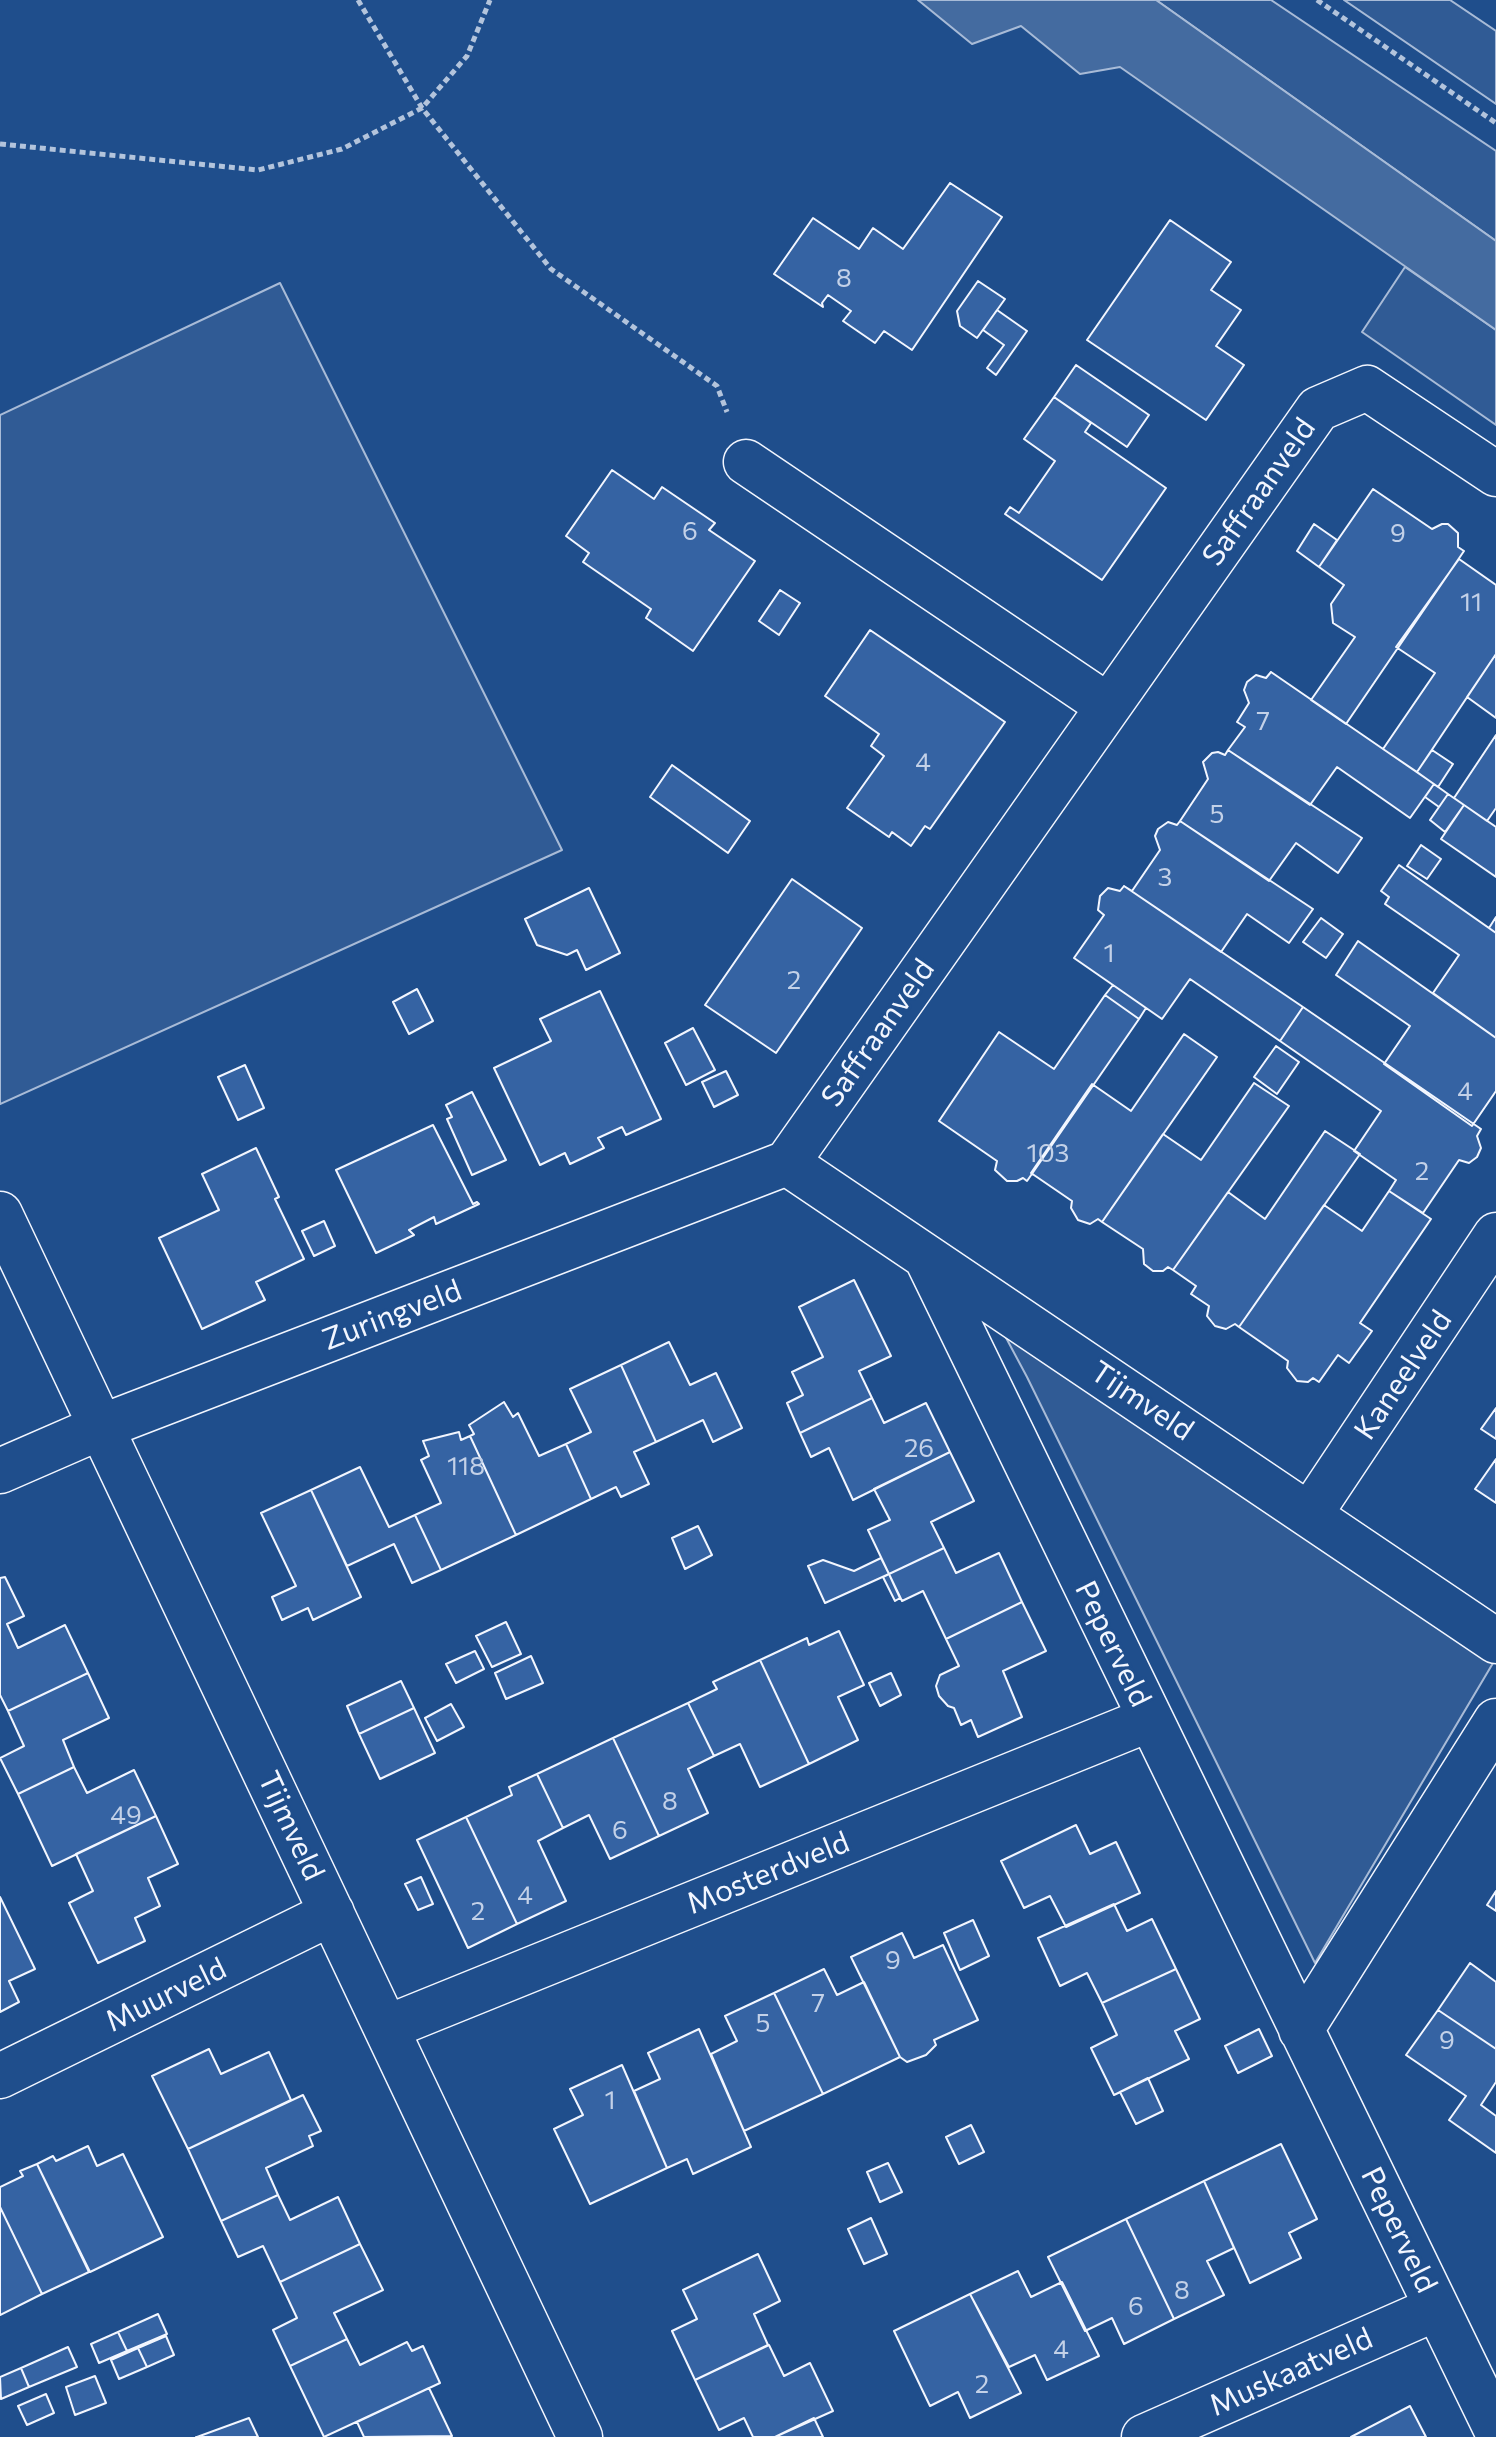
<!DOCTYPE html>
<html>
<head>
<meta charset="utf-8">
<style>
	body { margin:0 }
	canvas { display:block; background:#1f4e8c }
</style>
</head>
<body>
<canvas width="1496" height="2437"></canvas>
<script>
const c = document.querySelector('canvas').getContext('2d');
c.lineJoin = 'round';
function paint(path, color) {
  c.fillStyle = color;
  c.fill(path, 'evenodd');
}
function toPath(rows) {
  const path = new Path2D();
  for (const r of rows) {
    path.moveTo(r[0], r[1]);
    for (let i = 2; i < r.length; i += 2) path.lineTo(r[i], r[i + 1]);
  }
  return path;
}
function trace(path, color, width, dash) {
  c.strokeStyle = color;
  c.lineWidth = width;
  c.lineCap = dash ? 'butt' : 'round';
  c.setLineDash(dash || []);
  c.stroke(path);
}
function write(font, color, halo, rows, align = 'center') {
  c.font = font + ' Commissioner,sans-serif';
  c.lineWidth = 6;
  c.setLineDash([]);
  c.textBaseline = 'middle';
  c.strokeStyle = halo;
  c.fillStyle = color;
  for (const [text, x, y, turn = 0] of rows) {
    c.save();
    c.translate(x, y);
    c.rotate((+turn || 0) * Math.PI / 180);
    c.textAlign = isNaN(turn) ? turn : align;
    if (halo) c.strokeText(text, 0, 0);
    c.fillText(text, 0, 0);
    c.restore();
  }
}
const green = toPath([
	[1156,0,1271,0,1496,151,1496,241,1156,0],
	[1344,0,1450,0,1496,31,1496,104,1344,0],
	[1405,267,1496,330,1496,425,1362,332,1405,267],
	[280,283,562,850,0,1104,0,415,280,283],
	[1004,1334,1496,1658,1315,1963,1027,1377,1004,1334]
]);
paint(green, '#305b95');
trace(green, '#a8bbd7', 2);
const water = toPath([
	[918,0,1156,0,1496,241,1496,330,1120,67,1080,74,1021,26,972,44,918,0]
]);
paint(water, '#446ba0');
trace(water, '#a8bbd7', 2);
const building = toPath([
	[950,183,1002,217,912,350,884,331,875,343,843,321,851,311,828,295,822,303,823,307,774,274,813,218,859,249,873,228,903,249,950,183],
	[1170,220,1231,262,1211,290,1241,310,1216,346,1244,365,1206,420,1087,340,1170,220],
	[978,281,1005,299,977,338,960,326,957,311,978,281],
	[997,310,1027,331,996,375,987,368,1004,345,983,330,997,310],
	[1076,365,1149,415,1127,447,1054,397,1076,365],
	[1054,397,1091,423,1085,432,1166,488,1102,580,1005,514,1010,507,1019,513,1055,461,1024,439,1054,397],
	[612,470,654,499,662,487,715,523,709,530,755,561,693,651,646,618,651,609,583,562,589,553,566,536,612,470],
	[1373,489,1432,529,1442,524,1448,524,1458,533,1458,547,1464,551,1346,724,1311,700,1355,637,1333,623,1331,604,1344,585,1319,567,1373,489],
	[1314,524,1337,540,1319,567,1297,551,1314,524],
	[1459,559,1496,585,1496,654,1417,772,1383,749,1435,673,1396,647,1459,559],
	[780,590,800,603,779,635,759,621,780,590],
	[870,630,1005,722,930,829,925,826,911,846,892,832,889,837,847,808,884,756,871,746,879,734,825,696,870,630],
	[1496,654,1496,718,1467,697,1496,654],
	[1271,672,1434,784,1410,818,1337,767,1310,805,1228,750,1245,727,1237,722,1249,703,1244,690,1247,682,1256,675,1266,678,1271,672],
	[1496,735,1496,808,1487,821,1454,798,1496,735],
	[1228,750,1362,838,1338,873,1296,843,1269,881,1180,821,1208,779,1203,762,1212,753,1218,752,1225,755,1228,750],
	[1432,750,1453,764,1438,787,1417,772,1432,750],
	[672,765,750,821,728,853,650,797,672,765],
	[1434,784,1448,794,1439,807,1425,797,1434,784],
	[1448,794,1464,805,1445,832,1430,820,1448,794],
	[1464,805,1496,827,1496,877,1441,839,1464,805],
	[1180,821,1313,909,1289,943,1247,914,1221,952,1124,886,1132,891,1160,850,1155,836,1158,829,1168,822,1177,825,1180,821],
	[1421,845,1441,859,1427,879,1407,866,1421,845],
	[1399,865,1496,933,1496,1038,1433,993,1459,955,1385,904,1389,897,1381,891,1399,865],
	[792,879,862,928,776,1053,705,1005,792,879],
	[1124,886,1303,1007,1280,1041,1190,979,1162,1019,1074,958,1104,915,1098,910,1100,896,1108,888,1120,891,1124,886],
	[589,888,620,953,586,970,577,950,567,955,537,945,525,919,589,888],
	[1496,917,1496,933,1489,928,1496,917],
	[1321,918,1343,934,1326,958,1303,942,1321,918],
	[1358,941,1496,1038,1496,1091,1472,1126,1384,1064,1410,1026,1336,975,1358,941],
	[1113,985,1146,1008,1139,1019,1105,995,1113,985],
	[417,989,433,1021,409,1034,393,1002,417,989],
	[600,991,661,1119,626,1135,622,1127,598,1138,604,1148,570,1164,565,1153,540,1165,494,1068,551,1041,540,1019,600,991],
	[1105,995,1139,1019,1027,1181,1023,1178,1017,1181,1007,1181,995,1170,997,1161,939,1121,999,1032,1054,1069,1105,995],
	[1303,1007,1481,1129,1477,1136,1481,1148,1477,1157,1469,1163,1459,1160,1423,1213,1389,1191,1396,1180,1354,1151,1381,1111,1280,1041,1303,1007],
	[693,1028,715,1070,686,1085,665,1043,693,1028],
	[1184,1034,1217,1057,1102,1222,1098,1219,1090,1224,1078,1220,1071,1208,1072,1201,1031,1173,1092,1084,1131,1111,1184,1034],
	[1276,1046,1299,1062,1277,1094,1254,1077,1276,1046],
	[245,1065,264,1108,238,1120,218,1077,245,1065],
	[726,1071,738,1095,714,1107,702,1082,726,1071],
	[1254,1083,1289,1106,1173,1270,1168,1267,1163,1271,1153,1271,1144,1264,1143,1249,1102,1222,1163,1134,1201,1160,1254,1083],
	[472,1092,506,1160,472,1175,447,1119,452,1117,446,1105,472,1092],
	[433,1125,473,1204,477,1202,479,1204,436,1224,434,1217,409,1230,414,1235,376,1253,336,1170,433,1125],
	[1325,1131,1360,1154,1239,1327,1235,1324,1226,1329,1215,1326,1207,1316,1209,1306,1191,1294,1196,1286,1173,1270,1228,1192,1265,1219,1325,1131],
	[256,1148,279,1197,275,1199,304,1259,256,1282,265,1300,202,1329,159,1238,219,1210,202,1174,256,1148],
	[1389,1191,1431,1219,1360,1323,1372,1331,1349,1363,1338,1355,1319,1382,1313,1378,1308,1382,1297,1381,1287,1368,1288,1361,1239,1327,1324,1205,1362,1231,1389,1191],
	[324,1221,335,1246,314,1256,302,1231,324,1221],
	[854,1280,891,1356,859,1371,872,1398,800,1433,787,1403,803,1395,792,1372,823,1357,799,1307,854,1280],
	[669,1342,690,1385,716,1373,742,1428,713,1442,703,1420,656,1442,621,1365,669,1342],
	[621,1365,656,1442,634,1452,649,1484,621,1497,616,1487,591,1499,566,1444,591,1432,570,1389,621,1365],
	[872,1398,884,1423,926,1403,950,1452,853,1500,829,1448,811,1457,800,1433,872,1398],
	[504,1402,513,1417,518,1413,539,1456,566,1444,591,1499,516,1535,470,1436,474,1434,469,1425,504,1402],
	[1496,1408,1496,1439,1481,1429,1496,1408],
	[459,1432,461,1440,470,1436,516,1535,441,1570,415,1515,441,1503,421,1460,429,1456,423,1441,459,1432],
	[950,1452,974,1501,931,1522,944,1548,889,1574,868,1530,890,1520,874,1489,950,1452],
	[1496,1459,1496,1503,1475,1489,1496,1459],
	[360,1467,389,1527,415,1515,441,1570,412,1583,394,1544,347,1566,311,1490,360,1467],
	[311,1490,361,1597,313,1620,308,1608,282,1620,272,1597,296,1586,261,1513,311,1490],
	[698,1526,712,1555,685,1569,672,1538,698,1526],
	[944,1548,956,1573,999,1553,1022,1602,946,1639,923,1591,902,1601,889,1574,944,1548],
	[881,1558,889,1574,825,1603,808,1566,823,1560,854,1571,881,1558],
	[889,1574,900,1598,895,1601,883,1577,889,1574],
	[5,1577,24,1616,7,1624,18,1648,65,1625,88,1673,8,1711,0,1695,0,1578,5,1577],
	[1022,1602,1046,1651,1003,1671,1022,1717,978,1737,971,1720,961,1725,954,1708,948,1706,939,1696,936,1686,940,1675,959,1666,946,1639,1022,1602],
	[506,1622,521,1654,492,1667,476,1636,506,1622],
	[839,1631,864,1685,838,1697,858,1740,809,1764,760,1660,807,1638,809,1645,839,1631],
	[475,1651,484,1669,456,1683,446,1664,475,1651],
	[531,1656,543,1683,506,1699,495,1673,531,1656],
	[760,1660,809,1764,760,1787,740,1744,714,1756,688,1703,717,1689,713,1682,760,1660],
	[88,1673,109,1718,63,1740,74,1767,18,1794,0,1758,24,1746,8,1711,88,1673],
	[891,1673,901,1695,880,1706,869,1683,891,1673],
	[401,1681,414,1708,359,1734,347,1706,401,1681],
	[688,1703,714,1756,688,1769,708,1813,659,1836,613,1738,688,1703],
	[451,1704,464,1727,437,1741,425,1718,451,1704],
	[414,1708,435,1753,380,1779,359,1734,414,1708],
	[613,1738,659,1836,610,1859,589,1815,563,1828,537,1774,613,1738],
	[74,1767,87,1793,134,1770,156,1816,52,1866,18,1794,74,1767],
	[537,1774,563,1828,538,1841,566,1901,517,1924,466,1817,512,1795,509,1787,537,1774],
	[156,1816,178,1864,148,1878,160,1906,135,1918,145,1941,98,1963,69,1903,93,1891,76,1854,156,1816],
	[466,1817,517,1924,468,1948,417,1840,466,1817],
	[1076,1825,1090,1854,1116,1842,1140,1893,1066,1927,1050,1896,1024,1908,1001,1861,1076,1825],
	[421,1877,433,1904,418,1910,405,1884,421,1877],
	[1496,1891,1496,1911,1487,1905,1496,1891],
	[0,1897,35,1969,9,1981,19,2002,0,2012,0,1897],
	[1114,1904,1127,1931,1152,1919,1176,1969,1102,2003,1087,1973,1060,1986,1038,1938,1114,1904],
	[973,1920,989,1956,960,1970,944,1933,973,1920],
	[902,1933,914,1958,943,1945,978,2020,934,2040,936,2045,926,2055,907,2062,900,2057,851,1957,902,1933],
	[1470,1963,1496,1982,1496,2049,1438,2010,1470,1963],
	[824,1969,837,1995,864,1982,900,2057,823,2094,774,1993,824,1969],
	[1176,1969,1200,2019,1175,2031,1189,2059,1114,2095,1091,2048,1117,2035,1102,2003,1176,1969],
	[774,1993,823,2094,744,2131,711,2054,737,2041,725,2016,774,1993],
	[1438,2010,1496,2049,1496,2082,1481,2105,1496,2116,1496,2153,1449,2120,1466,2096,1406,2055,1438,2010],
	[699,2029,751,2147,693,2174,687,2159,667,2168,634,2091,660,2079,648,2053,699,2029],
	[1259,2029,1272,2056,1238,2073,1225,2046,1259,2029],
	[209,2049,221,2074,269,2052,291,2100,188,2149,152,2076,209,2049],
	[622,2065,667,2168,590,2204,554,2129,583,2115,570,2089,622,2065],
	[1148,2078,1163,2111,1136,2124,1120,2092,1148,2078],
	[303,2095,321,2131,309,2136,313,2146,266,2168,278,2195,221,2221,188,2149,303,2095],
	[971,2125,984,2152,959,2164,946,2137,971,2125],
	[1281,2144,1317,2219,1289,2233,1301,2258,1250,2283,1204,2181,1281,2144],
	[88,2146,97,2166,123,2154,163,2237,90,2272,37,2164,53,2156,56,2161,88,2146],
	[888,2163,902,2192,880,2202,867,2172,888,2163],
	[37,2164,89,2272,42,2294,0,2207,0,2187,23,2176,20,2171,37,2164],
	[1204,2181,1234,2248,1207,2261,1224,2295,1174,2319,1126,2219,1204,2181],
	[278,2195,290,2220,338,2197,360,2244,280,2282,263,2246,238,2257,221,2221,278,2195],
	[0,2207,42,2294,0,2315,0,2207],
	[871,2218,887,2254,864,2264,848,2229,871,2218],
	[1126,2219,1174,2319,1124,2344,1112,2318,1085,2331,1048,2257,1126,2219],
	[360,2244,383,2290,334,2313,347,2339,290,2366,273,2330,297,2318,280,2282,360,2244],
	[758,2254,780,2301,754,2314,768,2345,695,2380,672,2331,697,2319,683,2290,758,2254],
	[1018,2271,1031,2297,1062,2282,1099,2356,1047,2380,1035,2355,1009,2367,970,2294,1018,2271],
	[970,2294,1021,2393,970,2418,958,2392,930,2406,894,2331,970,2294],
	[158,2314,167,2334,127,2351,118,2332,158,2314],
	[118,2332,127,2351,99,2363,91,2344,118,2332],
	[166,2336,174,2355,147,2367,138,2348,166,2336],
	[347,2339,360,2365,407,2342,412,2351,423,2346,440,2383,324,2437,290,2366,347,2339],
	[769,2345,784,2376,810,2363,833,2411,775,2437,753,2437,744,2418,719,2430,695,2380,769,2345],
	[68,2347,77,2367,29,2387,21,2368,68,2347],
	[138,2348,147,2367,119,2379,111,2360,138,2348],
	[21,2368,29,2387,1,2399,0,2377,21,2368],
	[95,2376,106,2403,75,2415,66,2387,95,2376],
	[429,2388,452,2436,364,2437,357,2422,429,2388],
	[46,2394,54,2413,27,2425,18,2406,46,2394],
	[1410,2406,1426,2437,1351,2437,1410,2406],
	[249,2418,258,2437,196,2437,197,2437,249,2418],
	[814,2418,823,2437,775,2437,814,2418]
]);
paint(building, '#3563a3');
trace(building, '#f2f6ff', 2);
const street = toPath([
	[746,462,1108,706],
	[787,1163,1318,409,1367,388,1496,474],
	[787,1163,1496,1641],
	[0,1214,580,2437],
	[926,1257,1496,2429],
	[0,1471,101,1427,787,1163],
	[1310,1514,1496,1235],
	[386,2028,1150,1719],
	[1301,2030,1496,1721],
	[0,2076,332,1913],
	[1144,2437,1437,2308]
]);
trace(street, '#f2f6ff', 47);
trace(toPath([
	[358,0,422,108,551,269,717,386,727,412],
	[1317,0,1496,123],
	[0,144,258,170,342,149,422,108,467,56,490,0]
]), '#b3c4dc', 5, [6, 4]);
trace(street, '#1f4e8c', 44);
write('26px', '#c3d1e8', null, [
	["8",844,278],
	["6",690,531],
	["9",1398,533],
	["11",1471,602],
	["7",1263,721],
	["4",923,762],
	["5",1217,814],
	["3",1165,877],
	["1",1109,953],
	["2",794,980],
	["4",1465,1091],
	["103",1048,1153],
	["2",1422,1171],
	["26",919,1448],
	["118",466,1466],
	["8",670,1801],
	["49",126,1815],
	["6",620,1830],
	["4",525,1895],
	["2",478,1911],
	["9",893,1960],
	["7",818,2003],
	["5",763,2023],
	["9",1447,2040],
	["1",610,2100],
	["8",1182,2290],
	["6",1136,2306],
	["4",1061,2349],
	["2",982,2384]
]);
write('30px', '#f2f6ff', '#1f4e8c', [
	["Saffraanveld",1259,492,-55],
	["Saffraanveld",878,1033,-55],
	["Zuringveld",392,1315,-21],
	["Kaneelveld",1403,1375,-56],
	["Tijmveld",1142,1401,34],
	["Peperveld",1113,1644,64],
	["Tijmveld",291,1826,65],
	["Mosterdveld",768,1873,-22],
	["Muurveld",166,1995,-26],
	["Peperveld",1399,2230,64],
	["Muskaatveld",1291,2372,-24]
]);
</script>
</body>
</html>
